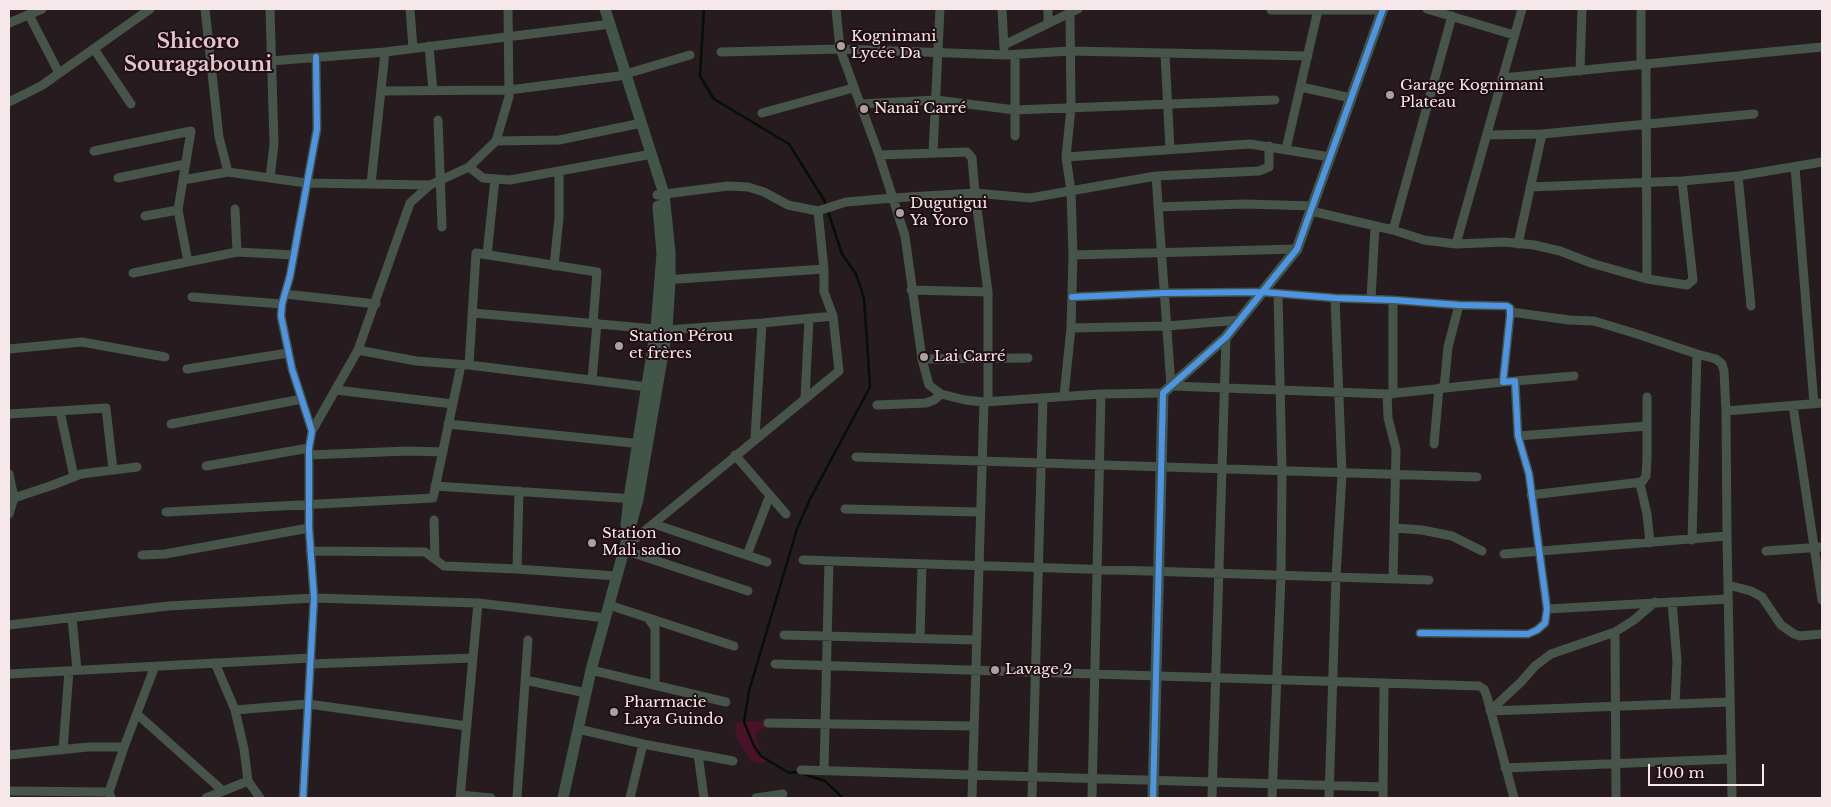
<!DOCTYPE html>
<html>
<head>
<meta charset="utf-8">
<style>
	body { margin:0 }
	#map { position:relative; width:1831px; height:807px; overflow:hidden; background:#261c1f; font-family:"Libre Baskerville",serif }
	canvas { display:block }
	.frame { position:absolute; inset:0; border:10px solid #f6e7ea; pointer-events:none }
	.scale { position:absolute; left:1648px; top:764px; width:116px; height:22px; box-sizing:border-box; border:2px solid #f6e7ea; border-top:0; padding-left:6px; font-size:15px; line-height:18px; white-space:nowrap; color:#f6e7ea; -webkit-text-stroke:4px #210e14; paint-order:stroke }
</style>
</head>
<body>
<div id="map">
<canvas width="1831" height="807"></canvas>
<div class="frame"></div>
<div class="scale">100 m</div>
</div>
<script>
const c = document.querySelector('canvas').getContext('2d');
c.lineJoin = 'round';
function paint(path, color) {
  c.fillStyle = color;
  c.fill(path, 'evenodd');
}
function toPath(rows) {
  const path = new Path2D();
  for (const r of rows) {
    path.moveTo(r[0], r[1]);
    for (let i = 2; i < r.length; i += 2) path.lineTo(r[i], r[i + 1]);
  }
  return path;
}
function trace(path, color, width, dash) {
  c.strokeStyle = color;
  c.lineWidth = width;
  c.lineCap = dash ? 'butt' : 'round';
  c.setLineDash(dash || []);
  c.stroke(path);
}
function write(font, color, halo, rows, align = 'center') {
  c.font = font + ' "Libre Baskerville",serif';
  c.lineWidth = 4;
  c.setLineDash([]);
  c.textBaseline = 'middle';
  c.strokeStyle = halo;
  c.fillStyle = color;
  for (const [text, x, y, turn = 0] of rows) {
    c.save();
    c.translate(x, y);
    c.rotate((+turn || 0) * Math.PI / 180);
    c.textAlign = isNaN(turn) ? turn : align;
    if (halo) c.strokeText(text, 0, 0);
    c.fillText(text, 0, 0);
    c.restore();
  }
}
paint(toPath([
	[759,721,764,724,766,728,756,731,757,741,761,753,768,760,761,764,752,761,737,739,735,725,738,722]
]), '#491228');
trace(toPath([
	[704,9,700,76,714,99,789,144,824,200,826,205],
	[828,211,842,254,856,274,864,298,870,387,810,499,797,529,749,691,744,722,754,746,761,756,789,773,797,772,825,781,843,798]
]), '#031105', 2.5);
trace(toPath([
	[205,9,219,137,228,172],
	[270,9,274,144,270,178],
	[410,9,413,48],
	[836,9,840,49,879,155,905,236,922,359,929,385,941,394,965,400,984,402,1101,394,1163,393],
	[1002,9,1004,48],
	[1048,9,1048,23],
	[1427,9,1514,35],
	[1271,10,1383,10],
	[29,15,59,73],
	[9,23,42,9],
	[1004,45,1078,9],
	[429,46,433,91],
	[94,49,131,104],
	[721,52,840,49,1005,55,1070,51,1308,56],
	[1165,54,1170,149],
	[1015,55,1015,136],
	[271,61,385,52,603,25],
	[1646,64,1647,279],
	[1641,65,1641,9],
	[1580,71,1582,9],
	[1502,78,1822,47],
	[1301,87,1351,98],
	[381,91,509,90,619,76,690,55],
	[9,102,41,86,150,9],
	[860,104,936,100,1015,110,1275,100],
	[762,113,853,88],
	[438,120,442,227],
	[1487,135,1542,134,1754,114],
	[496,141,559,140,642,123],
	[1286,149,1318,10],
	[94,151,191,131,178,210,188,262],
	[933,153,940,9],
	[879,155,967,152,972,158,975,193,988,292,988,401],
	[1066,157,1250,144,1330,157],
	[469,167,483,178,510,180,652,154],
	[1795,167,1814,404],
	[1156,176,1171,386,1387,394,1503,382],
	[1738,176,1751,306],
	[118,178,186,164],
	[183,180,228,172,306,183,430,185],
	[371,184,385,52],
	[1530,187,1682,181,1738,176,1822,162],
	[1158,207,1245,204,1313,206],
	[235,209,237,252],
	[818,211,846,202,893,198,975,193,1030,198,1156,176,1259,171,1269,167,1269,146],
	[1311,211,1393,230,1424,240,1456,244,1504,242,1534,245,1560,251,1591,263,1647,279,1687,285,1693,280,1682,181],
	[145,216,178,210],
	[1393,230,1452,16],
	[1456,244,1522,9],
	[1518,244,1542,134],
	[487,255,495,179],
	[1073,255,1297,249],
	[554,266,559,218,559,172],
	[133,273,237,252,294,255],
	[664,280,824,269],
	[911,290,988,292],
	[285,294,376,304],
	[192,297,282,304],
	[1072,297,1164,293,1262,292,1335,298,1393,300,1459,305,1507,306,1510,308,1510,316,1503,382,1515,381,1518,436,1529,474,1547,609,1545,623,1537,630,1528,634,1420,633],
	[1371,299,1375,227],
	[1511,312,1569,320,1594,321,1637,334,1697,354,1716,359,1722,364,1724,371,1726,411,1727,536,1732,798],
	[473,313,667,330,762,323,833,316],
	[1071,328,1167,326,1240,320],
	[9,349,82,342,165,357],
	[358,350,416,361,469,365,647,387],
	[922,359,1028,358],
	[469,365,476,253,597,272,593,323],
	[187,369,288,353],
	[592,380,597,323],
	[1515,381,1574,376],
	[1444,388,1448,347,1459,305],
	[336,390,453,404],
	[1387,394,1388,418,1396,449,1393,579],
	[1393,394,1393,300],
	[1064,396,1071,328,1073,255,1071,191,1066,157,1071,108,1070,12],
	[805,398,809,319],
	[877,405,926,403,934,400,941,394],
	[1793,406,1822,600],
	[60,411,74,477],
	[1726,411,1822,403],
	[9,414,106,408,113,470],
	[171,424,302,399],
	[448,424,642,444],
	[312,431,358,350,410,203,430,185,469,167,496,141,509,97,508,9],
	[1518,436,1647,426],
	[755,438,762,323],
	[1434,444,1439,388],
	[309,455,407,451,443,452],
	[735,455,786,514],
	[856,457,1477,477],
	[206,466,309,448],
	[9,474,14,498,9,514],
	[1640,484,1647,514,1650,543],
	[435,486,635,499],
	[1531,495,1642,482,1646,476,1647,459,1647,397],
	[9,499,14,498,53,485,81,474,137,467],
	[845,509,980,512],
	[166,512,433,498,461,365],
	[434,520,435,559],
	[654,524,767,562],
	[1395,528,1422,530,1452,536,1482,551],
	[1692,540,1697,354],
	[625,547,839,371,833,316,824,292,824,269,818,211,788,205,764,192,748,187,728,186,657,195],
	[624,550,748,591],
	[310,551,425,552,444,566,517,569,617,576],
	[1766,551,1822,547],
	[1504,554,1727,536],
	[142,555,165,554,309,528],
	[747,555,770,495],
	[803,560,1429,580],
	[517,569,519,491],
	[1728,585,1751,591,1762,597,1781,625,1794,634,1800,636,1822,634],
	[1672,602,1677,661,1675,704],
	[609,605,734,646],
	[1547,609,1728,599],
	[72,618,77,670],
	[648,618,655,628,655,685],
	[9,625,168,606,314,598,478,603,606,618],
	[1615,632,1616,798],
	[784,635,976,640],
	[920,638,922,564],
	[215,663,235,710,244,749,248,781,260,798],
	[311,664,473,658],
	[775,664,1479,686,1484,689,1487,697,1514,798],
	[591,670,726,702],
	[9,674,311,658],
	[525,680,586,693],
	[235,710,308,704,467,726],
	[1490,711,1730,702],
	[1490,711,1521,682,1535,666,1551,654,1615,632,1634,620,1655,602],
	[137,714,223,791],
	[768,723,974,726],
	[578,729,643,744,733,761],
	[63,750,69,671],
	[698,754,704,798],
	[9,755,88,747,124,747],
	[1505,768,1731,759],
	[801,770,1383,787],
	[824,770,829,561],
	[9,791,109,792],
	[461,795,491,798],
	[111,798,109,792,124,747,155,666],
	[206,798,248,781],
	[303,798,314,598,309,528,309,448,312,431,292,369,281,316,282,304,290,276,317,129,316,57],
	[460,798,478,603],
	[517,798,528,640],
	[630,798,643,744],
	[756,798,783,794],
	[972,798,984,402],
	[1032,798,1043,398],
	[1092,798,1101,394],
	[1212,798,1226,337],
	[1272,798,1281,576,1282,471,1278,294],
	[1329,798,1336,577,1342,474,1335,298],
	[1383,798,1384,683]
]), '#46544a', 9);
trace(toPath([
	[626,525,629,498,656,328,662,254,658,206],
	[563,798,591,670,638,499,667,330,670,280,670,252,664,194,605,9],
	[1153,798,1163,393,1226,337,1297,249,1383,9]
]), '#415549', 11);
trace(toPath([
	[1072,297,1164,293,1262,292,1335,298,1393,300,1459,305,1507,306,1510,308,1510,316,1503,382,1515,381,1518,436,1529,474,1547,609,1545,623,1537,630,1528,634,1420,633],
	[303,798,314,598,309,528,309,448,312,431,292,369,281,316,282,304,290,276,317,129,316,57],
	[1153,798,1163,393,1226,337,1297,249,1383,9]
]), '#4d94e3', 6);
for (const [x, y, r, color] of [
	[841,46,5,"#ada0a3"],
	[1390,95,5,"#ada0a3"],
	[864,109,5,"#ada0a3"],
	[900,213,5,"#ada0a3"],
	[619,346,5,"#ada0a3"],
	[924,357,5,"#ada0a3"],
	[592,543,5,"#ada0a3"],
	[995,670,5,"#ada0a3"],
	[614,712,5,"#ada0a3"]
]) {
  const dot = new Path2D();
  dot.arc(x, y, r, 0, 2 * Math.PI);
  c.fillStyle = color;
  c.fill(dot);
  trace(dot, '#210e14', 2);
}
write('15px', '#f6e7ea', '#210e14', [
	["Kognimani",851,37],
	["Lycée Da",851,54],
	["Garage Kognimani",1400,86],
	["Plateau",1400,103],
	["Nanaï Carré",874,109],
	["Dugutigui",910,204],
	["Ya Yoro",910,221],
	["Station Pérou",629,337],
	["et frères",629,354],
	["Lai Carré",934,357],
	["Station",602,534],
	["Mali sadio",602,551],
	["Lavage 2",1005,670],
	["Pharmacie",624,703],
	["Laya Guindo",624,720]
], 'left');
write('bold 20px', '#e3c5cc', '#210e14', [
	["Shicoro",198,42],
	["Souragabouni",198,65]
]);
</script>
</body>
</html>
